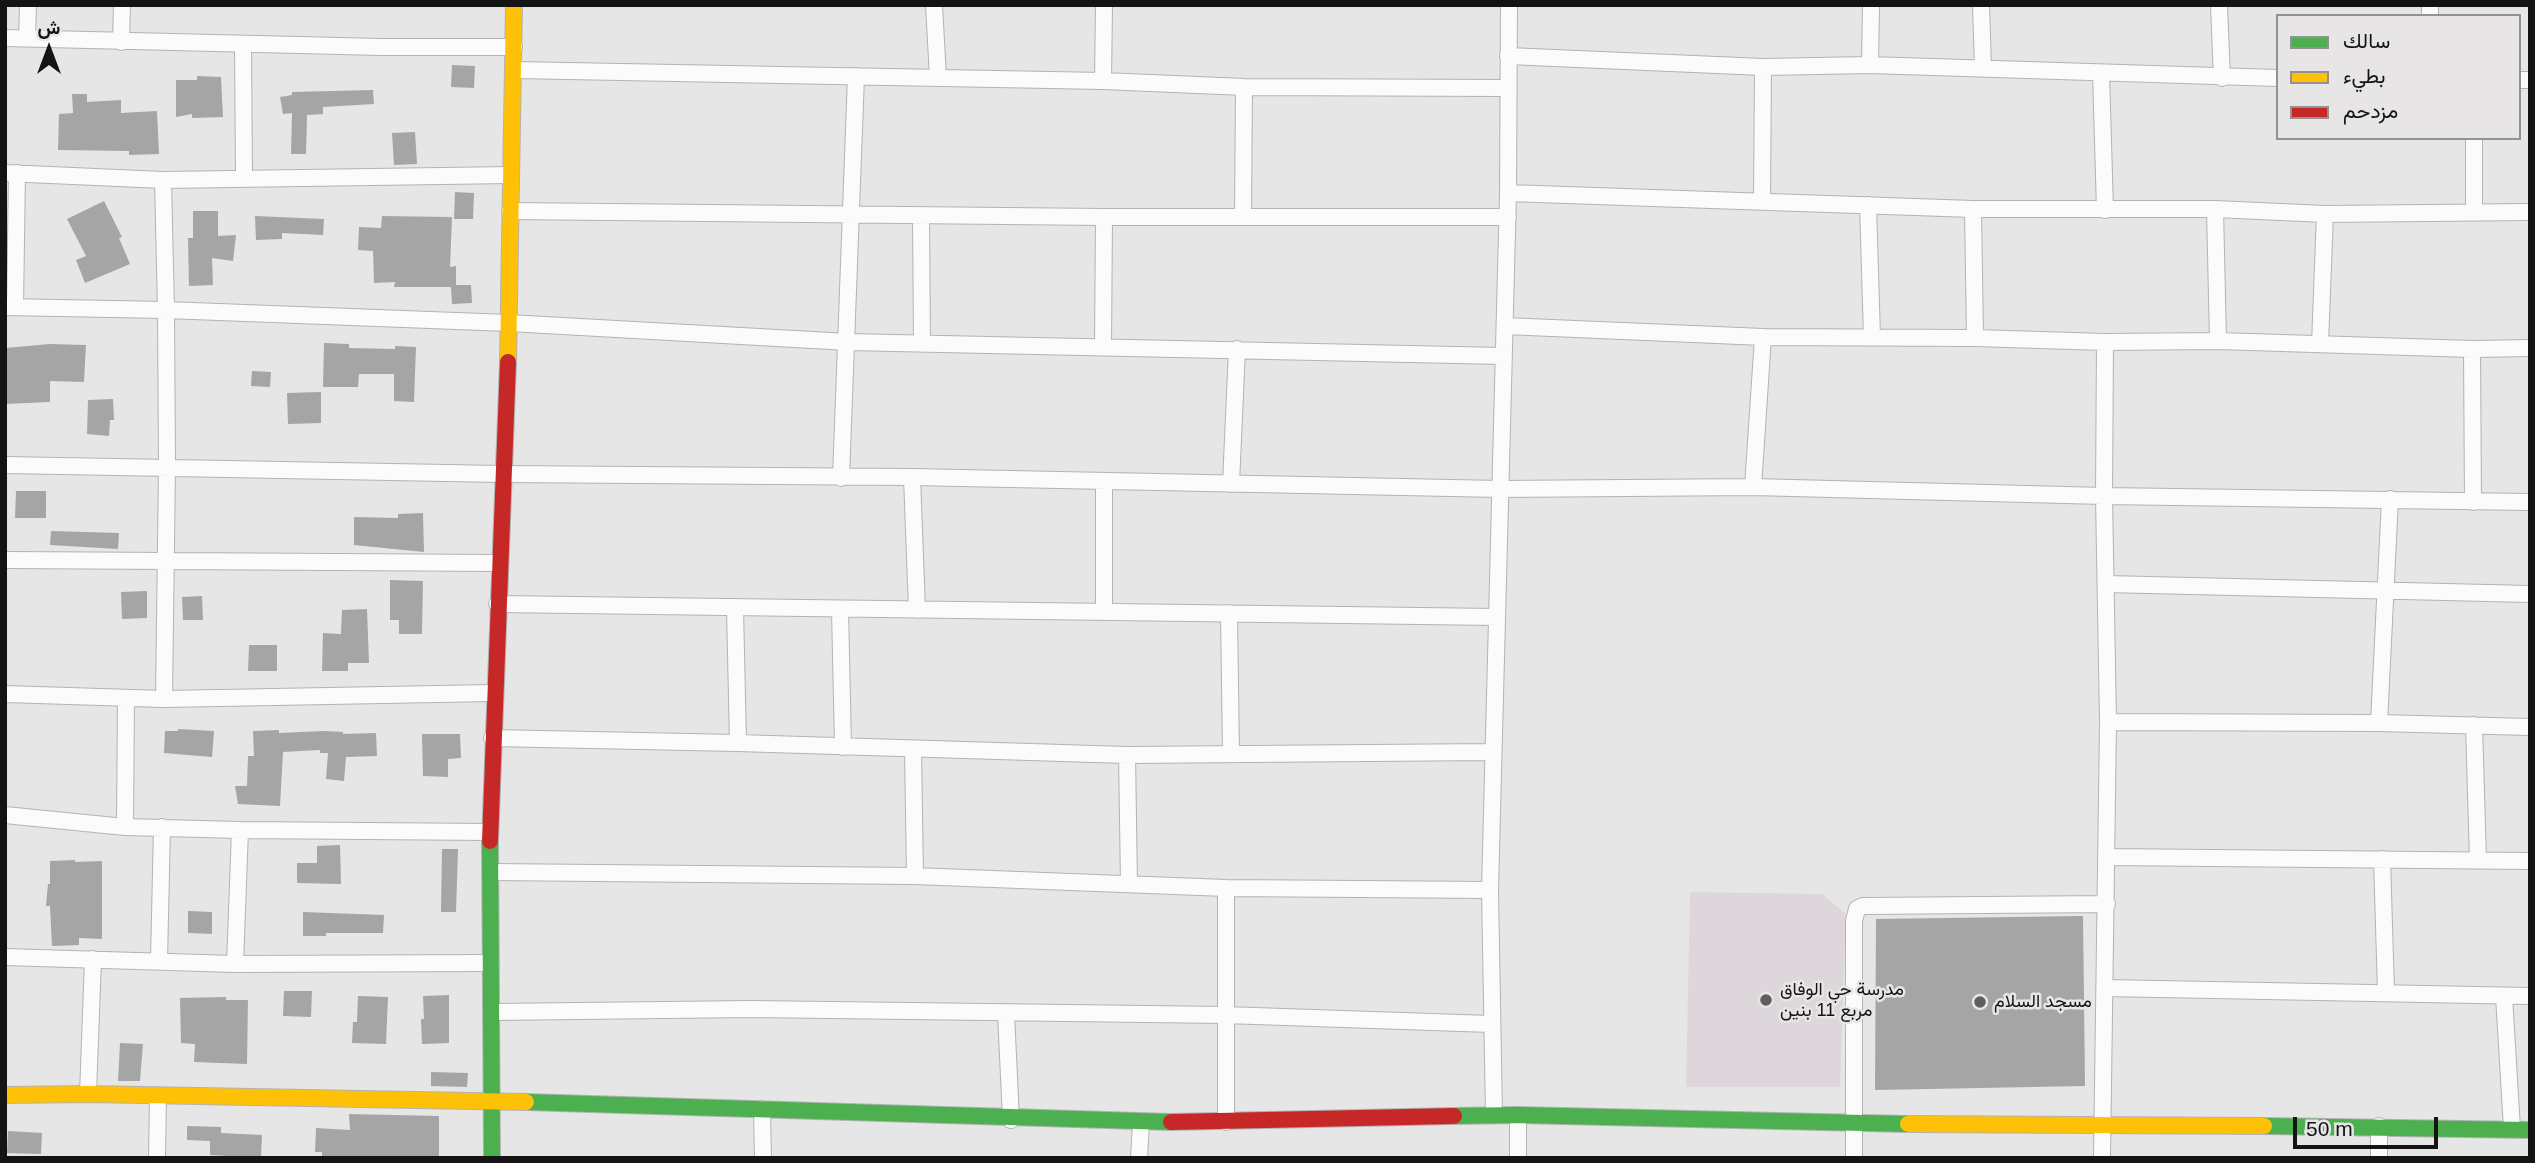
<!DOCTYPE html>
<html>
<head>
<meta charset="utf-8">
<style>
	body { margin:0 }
	#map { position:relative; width:2535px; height:1163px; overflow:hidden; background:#e7e6e7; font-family:Helvetica,Vazirmatn,sans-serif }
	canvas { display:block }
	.frame { position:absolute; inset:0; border:7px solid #151415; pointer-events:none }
	.legend { position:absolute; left:2276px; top:14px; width:245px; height:126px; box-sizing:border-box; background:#e8e5e7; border:2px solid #949193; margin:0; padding:9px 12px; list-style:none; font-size:21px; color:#151415 }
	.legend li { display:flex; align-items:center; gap:14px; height:35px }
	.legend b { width:35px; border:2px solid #949193 }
	.north { position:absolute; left:14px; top:14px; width:70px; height:70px; -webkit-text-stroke:5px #e8e5e7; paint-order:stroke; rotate:0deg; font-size:19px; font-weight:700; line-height:28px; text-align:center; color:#151415 }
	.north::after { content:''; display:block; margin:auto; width:24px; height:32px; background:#151415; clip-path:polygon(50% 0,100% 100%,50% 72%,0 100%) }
	.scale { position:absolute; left:2293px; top:1117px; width:145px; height:32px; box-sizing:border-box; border:4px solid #151415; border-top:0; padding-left:9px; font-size:21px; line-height:24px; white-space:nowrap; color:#151415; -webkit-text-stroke:5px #e8e5e7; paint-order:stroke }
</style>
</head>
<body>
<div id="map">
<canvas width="2535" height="1163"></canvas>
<div class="frame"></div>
<ul class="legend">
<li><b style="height:9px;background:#4caf50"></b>سالك</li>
<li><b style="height:9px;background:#ffc107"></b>بطيء</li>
<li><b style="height:9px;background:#c62828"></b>مزدحم</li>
</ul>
<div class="north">ش</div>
<div class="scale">50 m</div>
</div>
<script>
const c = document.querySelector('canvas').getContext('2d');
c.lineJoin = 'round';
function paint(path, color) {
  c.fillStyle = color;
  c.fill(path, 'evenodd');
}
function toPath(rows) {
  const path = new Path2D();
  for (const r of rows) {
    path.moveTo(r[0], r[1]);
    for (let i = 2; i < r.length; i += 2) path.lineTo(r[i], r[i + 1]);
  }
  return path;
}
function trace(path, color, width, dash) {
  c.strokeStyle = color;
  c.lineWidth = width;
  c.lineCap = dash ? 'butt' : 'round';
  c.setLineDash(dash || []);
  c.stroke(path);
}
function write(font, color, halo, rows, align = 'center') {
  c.font = font + ' Helvetica,Vazirmatn,sans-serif';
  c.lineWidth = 5;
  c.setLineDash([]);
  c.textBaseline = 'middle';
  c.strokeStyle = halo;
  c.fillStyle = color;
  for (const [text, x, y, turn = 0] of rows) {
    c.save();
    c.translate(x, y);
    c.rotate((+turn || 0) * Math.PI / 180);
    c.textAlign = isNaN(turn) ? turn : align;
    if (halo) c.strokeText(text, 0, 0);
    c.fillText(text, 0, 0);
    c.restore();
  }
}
paint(toPath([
	[1690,892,1822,894,1846,914,1840,1087,1686,1087]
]), '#ddd7dc');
paint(toPath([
	[452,65,475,66,474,88,451,87],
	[197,76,221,77,223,117,192,118,192,114,176,117,176,80,197,80],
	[373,90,374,104,323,107,323,114,307,115,306,154,291,154,292,113,283,114,280,97,292,95,292,92],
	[72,94,87,94,87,102,121,100,121,113,157,111,159,154,129,155,129,151,58,150,59,114,73,113],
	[415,132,417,164,394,165,392,133],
	[455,192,474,193,473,219,454,219],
	[104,201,122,237,119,238,130,264,85,283,76,260,86,256,67,219],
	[193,211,218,211,218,236,236,235,233,261,212,258,213,285,189,286,188,238,193,238],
	[255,216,324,219,323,235,282,233,282,239,256,240],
	[382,216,452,217,450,267,456,266,456,285,471,285,472,303,452,304,451,287,394,287,395,282,374,283,373,251,358,250,359,227,381,228],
	[324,343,349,344,349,348,395,349,395,346,416,347,414,402,394,401,394,374,359,374,358,387,323,387],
	[50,344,86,345,84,382,50,381,50,402,5,404,5,348],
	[252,371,271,372,270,387,251,386],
	[321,392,321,423,288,424,287,393],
	[113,399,114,420,110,420,109,436,87,434,88,400],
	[16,491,46,491,46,518,15,518],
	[423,513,424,552,354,545,354,517,398,518,398,514],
	[51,531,119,533,118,549,50,545],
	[390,580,423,581,422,634,399,634,399,620,390,620],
	[147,591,147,618,122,619,121,592],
	[202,596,203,620,183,620,182,597],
	[367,609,369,663,348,663,348,671,322,671,323,633,341,634,342,610],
	[249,645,277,645,277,671,248,671],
	[178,729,214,731,212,757,164,753,165,731,178,731],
	[279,730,279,733,324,731,343,732,343,734,376,733,377,756,346,757,344,781,326,779,328,753,320,753,320,750,283,752,280,806,238,804,235,786,247,786,248,756,254,756,253,731],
	[422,734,460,734,461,758,448,759,448,777,423,776],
	[340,845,341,884,297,883,297,863,317,863,317,846],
	[442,849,458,849,456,912,441,912],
	[75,860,75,862,102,861,102,939,79,938,79,945,52,946,50,906,46,906,48,884,50,884,50,861],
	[188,911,212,912,212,934,188,933],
	[303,912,384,915,383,933,326,933,326,936,303,936],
	[2083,916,2085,1086,1875,1090,1876,919],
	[284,991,312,991,311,1017,283,1016],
	[449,995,449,1043,422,1044,421,1019,424,1019,423,996],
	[358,996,388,997,386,1044,352,1043,353,1022,357,1022],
	[226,997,226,1000,248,1000,247,1064,194,1062,195,1044,181,1043,180,998],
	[120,1043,143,1044,140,1081,118,1081],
	[431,1072,468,1073,467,1087,431,1086],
	[349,1114,439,1116,439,1158,322,1158,322,1152,315,1152,316,1128,350,1130],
	[187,1126,221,1127,221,1133,262,1135,261,1158,210,1155,210,1141,187,1140],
	[8,1131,42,1133,41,1154,7,1153]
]), '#a5a5a5');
const street = toPath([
	[934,5,938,78],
	[1981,5,1983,68],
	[2219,5,2222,78],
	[2430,5,2430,16],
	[5,38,382,47,514,47],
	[27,38,28,5],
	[121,42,122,5],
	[243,44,244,178],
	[1508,56,1763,67,1870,65,2278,78],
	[1870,65,1871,5],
	[514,70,1103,81,1244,87,1507,88],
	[2101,73,2105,210],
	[2519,80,2530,80],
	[1103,81,1104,5],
	[5,173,163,180,511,175],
	[163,180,166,310,167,467,164,699],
	[1508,193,1973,209,2215,209,2325,214,2530,212],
	[1762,201,1763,67],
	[1868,205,1872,337],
	[1973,209,1975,338],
	[2215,209,2218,341],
	[510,211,1104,217,1508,217],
	[2474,211,2474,138],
	[921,215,922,344],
	[1243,216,1244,87],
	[5,307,166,310,509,323,848,342,1503,356],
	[15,307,17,173],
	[1505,326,1763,337,1975,338,2105,342,2218,341,2472,349,2530,348],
	[2320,344,2325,214],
	[1103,346,1104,217],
	[2472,349,2473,502],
	[5,465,502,474,912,477,1500,489,1753,487,2104,496,2530,502],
	[912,477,917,610],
	[841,478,856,76],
	[1104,482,1104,611],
	[1231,484,1237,349],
	[1753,487,1763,337],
	[5,560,500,563],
	[2106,584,2530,594],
	[497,604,1497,617],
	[735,608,738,743],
	[840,609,843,747],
	[1229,613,1231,754],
	[5,694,164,699,493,693],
	[2108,722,2379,723,2530,727],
	[2379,723,2390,499],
	[2474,725,2478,860],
	[492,738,738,743,1127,755,1492,752],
	[913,749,915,876],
	[1127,755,1129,884],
	[5,815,125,827,240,830,490,832],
	[125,827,126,698],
	[2107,857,2530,861],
	[2382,859,2386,992],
	[491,872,915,876,1226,888,1490,890],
	[1226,888,1226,1122],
	[5,957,235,964,491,963],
	[159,961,162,827],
	[235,964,240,830],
	[2106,988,2530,996],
	[2504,996,2512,1129],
	[492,1012,751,1009,1225,1015,1491,1024],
	[1006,1013,1011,1120],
	[88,1094,93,959],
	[762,1109,763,1158],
	[1494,1115,1490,890,1508,193,1509,5],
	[157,1158,158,1096],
	[1139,1158,1141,1123],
	[1518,1158,1518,1115],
	[1854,1158,1854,921,1857,909,1863,906,2107,904],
	[2102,1158,2108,722,2104,496,2105,342],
	[2379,1158,2379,1126]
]);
const fast = toPath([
	[490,841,492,1158],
	[526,1102,1171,1122],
	[1454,1116,1518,1115,1908,1124],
	[2264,1126,2530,1130]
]);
const slow = toPath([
	[508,362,514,5],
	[5,1095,88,1094,526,1102],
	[1908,1124,2264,1126]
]);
const jam = toPath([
	[490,841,508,362],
	[1171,1122,1454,1116]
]);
trace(street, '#b3b3b3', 18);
trace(fast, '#b3b3b3', 18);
trace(slow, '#b3b3b3', 18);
trace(jam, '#b3b3b3', 18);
trace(street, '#fbfbfb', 16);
trace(fast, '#4caf50', 16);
trace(slow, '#ffc107', 16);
trace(jam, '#c62828', 16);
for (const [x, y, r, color] of [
	[1766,1000,7,"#5e5e5e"],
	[1980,1002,7,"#5e5e5e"]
]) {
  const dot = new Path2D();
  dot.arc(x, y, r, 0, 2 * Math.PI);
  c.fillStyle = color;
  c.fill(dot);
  trace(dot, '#e8e5e7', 2.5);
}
write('18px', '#151415', '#e8e5e7', [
	["مدرسة حي الوفاق",1780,990],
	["مربع 11 بنين",1780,1011],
	["مسجد السلام",1994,1002]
], 'left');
</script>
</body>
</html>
